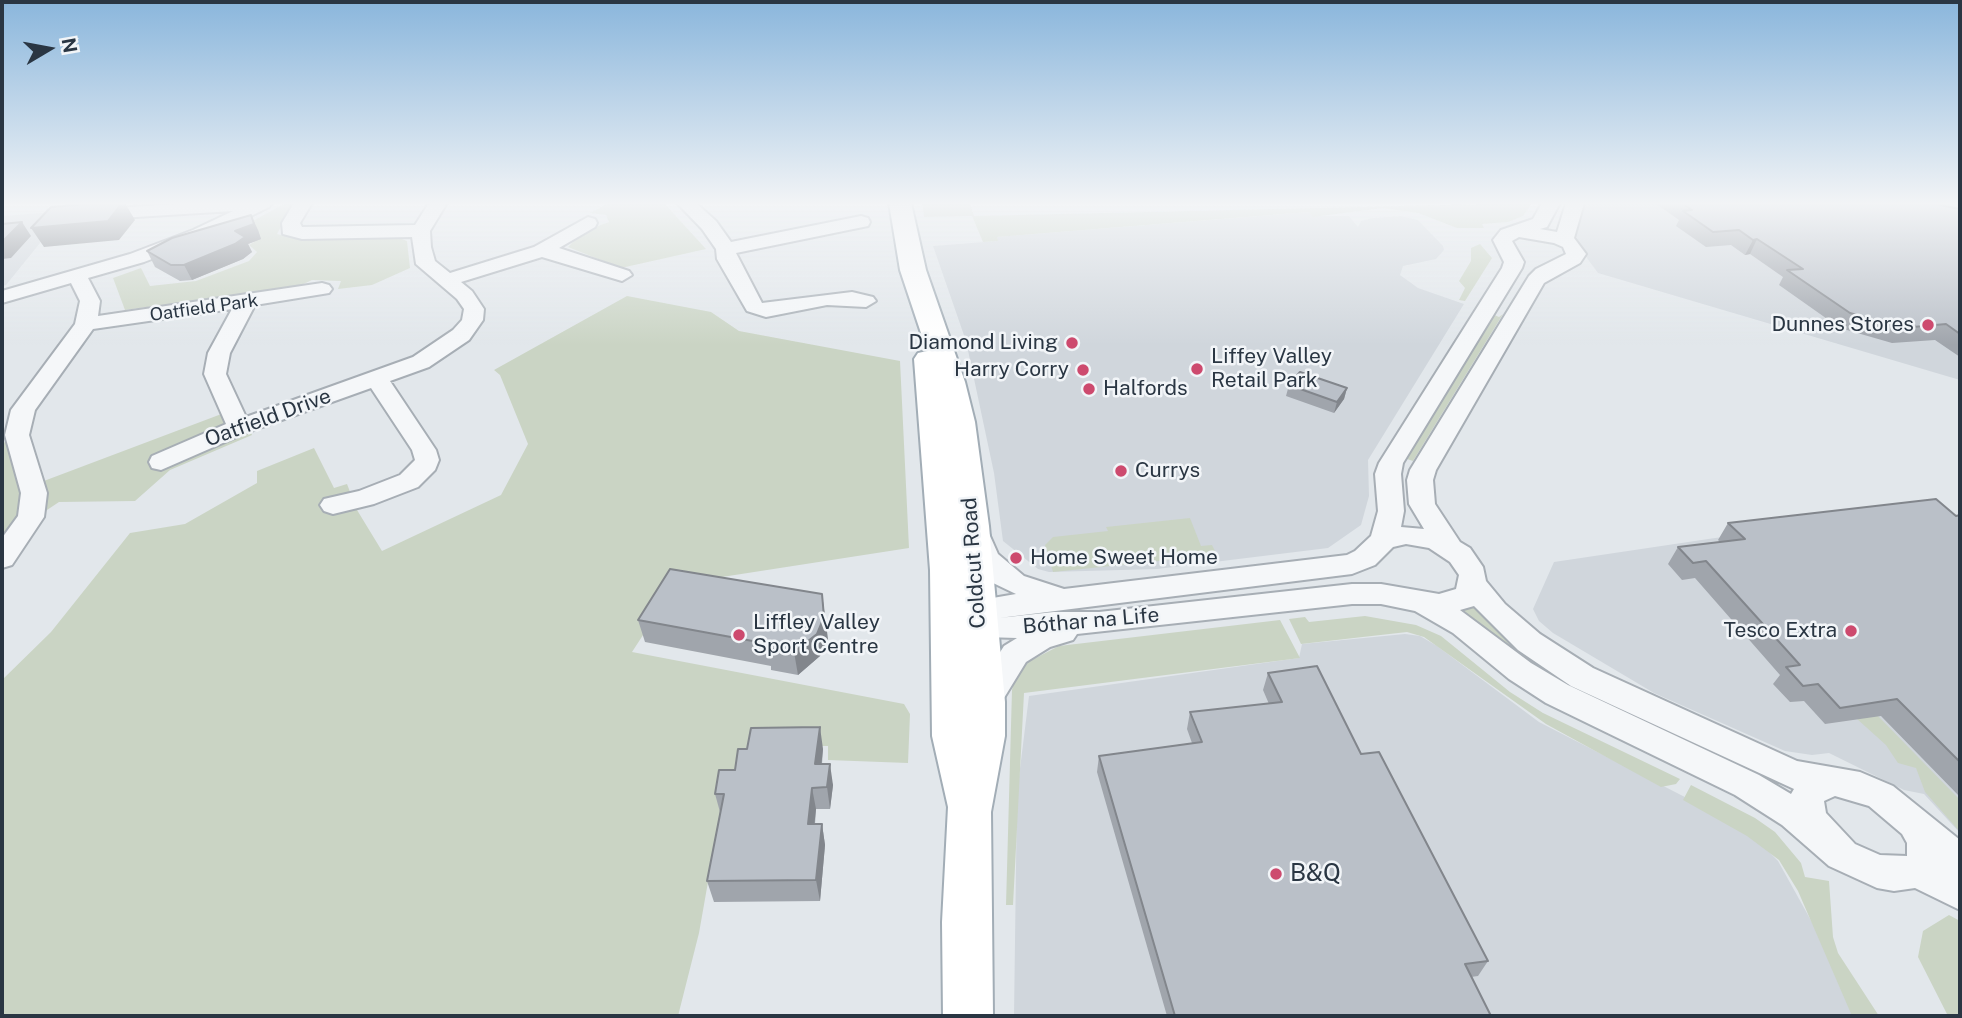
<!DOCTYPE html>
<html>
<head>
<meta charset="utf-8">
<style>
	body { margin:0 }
	#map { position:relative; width:1962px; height:1018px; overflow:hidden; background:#e2e7eb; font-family:"Public Sans",sans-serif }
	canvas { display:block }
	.frame { position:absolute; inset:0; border:4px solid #2a3643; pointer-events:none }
	.north { position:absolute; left:14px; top:14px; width:70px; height:70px; -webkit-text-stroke:5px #f2f5f8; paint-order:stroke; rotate:80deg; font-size:19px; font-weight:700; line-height:28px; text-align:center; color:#2a3643 }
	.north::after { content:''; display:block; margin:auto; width:24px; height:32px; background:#2a3643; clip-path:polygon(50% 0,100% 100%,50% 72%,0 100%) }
</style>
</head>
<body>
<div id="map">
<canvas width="1962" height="1018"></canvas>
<div class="frame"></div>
<div class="north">N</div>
</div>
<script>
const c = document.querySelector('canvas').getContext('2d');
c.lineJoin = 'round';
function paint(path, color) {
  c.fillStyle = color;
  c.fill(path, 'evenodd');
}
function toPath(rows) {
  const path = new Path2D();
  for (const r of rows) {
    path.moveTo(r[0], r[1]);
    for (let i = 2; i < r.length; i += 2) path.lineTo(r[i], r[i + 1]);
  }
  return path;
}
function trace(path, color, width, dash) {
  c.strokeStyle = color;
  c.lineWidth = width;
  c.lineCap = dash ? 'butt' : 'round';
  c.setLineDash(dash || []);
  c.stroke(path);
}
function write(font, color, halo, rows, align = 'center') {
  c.font = font + ' "Public Sans",sans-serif';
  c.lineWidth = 5;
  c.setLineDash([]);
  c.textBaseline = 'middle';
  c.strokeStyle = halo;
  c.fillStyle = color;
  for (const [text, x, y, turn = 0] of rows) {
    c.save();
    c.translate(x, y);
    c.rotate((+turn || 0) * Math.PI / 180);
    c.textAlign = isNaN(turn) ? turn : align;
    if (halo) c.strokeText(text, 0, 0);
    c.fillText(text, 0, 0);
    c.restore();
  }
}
paint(toPath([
	[1584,203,1960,203,1960,380,1598,273,1581,250,1574,234],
	[66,211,6,285,2,286,2,216],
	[1309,212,1313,216,1349,216,1358,227,1361,221,1372,218,1401,216,1418,220,1443,246,1444,250,1436,259,1403,266,1400,275,1418,288,1464,304,1368,460,1369,496,1361,525,1328,548,1157,569,1049,572,1038,569,1003,541,994,473,966,341,933,246,997,241,996,237],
	[1931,513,1960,522,1960,833,1924,794,1904,790,1829,753,1812,755,1785,751,1654,693,1553,633,1539,621,1533,609,1554,562,1715,538],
	[1405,634,1420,636,1437,646,1539,722,1747,829,1778,861,1864,1016,1014,1016,1017,793,1029,696,1299,658,1302,644]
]), '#d0d6dc');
paint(toPath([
	[286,203,294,203,277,234,303,240,399,238,407,241,410,268,372,285,338,289,341,281,312,280,297,287,125,310,113,278,141,268,150,286,196,281,249,261,257,252,249,245,254,242,236,230],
	[609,203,664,203,706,249,621,268,568,247,584,231,609,222,606,215,590,213],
	[922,203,970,203,974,216,1532,203,1523,216,1508,222,1482,224,1484,228,1457,228,1418,213,1383,208,1313,217,1309,212,997,237,998,241,983,242,972,216,924,217],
	[1480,244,1492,258,1465,301,1459,300,1465,288,1459,281,1471,261,1471,248],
	[627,296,711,312,739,331,900,361,909,548,709,579,673,589,632,652,904,704,910,714,908,763,828,760,828,746,753,746,724,791,699,933,678,1016,2,1016,2,680,51,632,130,533,185,524,257,483,257,471,314,448,334,488,347,484,357,510,382,551,501,495,528,444,500,375,494,370],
	[1492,314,1499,317,1503,314,1413,461,1404,458],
	[240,407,252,435,170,470,135,501,59,502,2,540,2,443,6,442,20,490],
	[1190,518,1201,546,1212,545,1217,555,1053,572,1045,545,1053,537,1108,531,1106,527],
	[1476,605,1530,656,1522,661,1457,612],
	[1365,616,1416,625,1441,636,1510,692,1543,713,1680,779,1676,784,1661,787,1546,724,1424,637,1407,632,1301,644,1289,619,1305,617,1309,622],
	[1280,620,1300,658,1024,693,1013,905,1006,905,1012,690,1015,677,1026,663,1059,646],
	[1877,715,1960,800,1960,832,1925,792,1916,768,1898,763,1886,745,1856,718],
	[1691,785,1755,818,1775,832,1801,863,1805,877,1829,881,1833,937,1838,953,1879,1016,1852,1016,1798,891,1779,860,1747,836,1683,800],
	[1949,915,1960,921,1960,1016,1948,1016,1918,957,1923,931]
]), '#cad4c4');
const minor = toPath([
	[72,203,90,203,85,210,193,203,272,203,269,207,207,238,144,262,88,278,100,301,98,316,322,283,329,285,332,289,329,293,255,305,230,353,226,374,246,417,413,357,453,330,462,320,464,309,457,299,416,264,412,237,302,239,283,234,282,223,294,203,312,203,300,223,302,227,415,225,429,203,447,203,430,231,431,247,435,261,450,273,534,247,588,217,595,219,597,223,595,227,559,248,629,271,632,275,622,281,542,257,461,282,472,291,484,309,483,320,469,340,429,367,390,381,436,450,439,460,435,470,418,487,374,504,333,514,324,511,320,505,324,499,359,491,400,475,415,460,412,450,371,388,248,432,161,470,152,468,149,462,152,456,226,424,204,374,208,353,232,309,93,329,35,410,29,435,47,493,44,517,12,565,2,568,2,538,18,516,21,493,5,435,11,410,75,324,80,301,71,283,2,303,2,291,130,254,193,230,233,211,71,221,62,216,72,203],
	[677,203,696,203,716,221,731,242,861,216,868,218,870,222,868,226,736,253,762,303,852,292,873,297,876,301,866,307,827,305,766,317,747,311,717,259,716,249,702,229,677,203],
	[1542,203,1560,203,1547,227,1540,229,1557,232,1566,203,1584,203,1574,238,1586,254,1580,263,1544,283,1436,470,1433,480,1435,504,1460,542,1470,548,1483,567,1486,581,1505,604,1540,634,1593,668,1797,761,1860,772,1893,786,1960,840,1960,910,1915,888,1894,891,1877,888,1829,866,1782,825,1735,795,1546,703,1509,679,1453,633,1415,611,1381,604,1352,604,1077,634,1073,640,1050,647,1026,662,996,711,985,715,974,711,969,702,974,693,1004,646,1017,638,951,636,941,633,936,625,941,617,981,600,1016,594,991,582,976,566,963,534,966,527,976,525,986,527,998,554,1024,576,1064,589,1347,555,1355,551,1371,536,1378,511,1375,474,1379,463,1502,268,1504,262,1493,240,1501,230,1533,219,1542,203],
	[1519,237,1554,243,1563,247,1566,254,1536,269,1529,276,1410,470,1407,480,1409,504,1424,529,1401,527,1404,511,1401,474,1403,463,1522,268,1524,262,1512,241,1519,237],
	[1406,544,1429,548,1450,562,1459,575,1456,589,1439,594,1381,584,1352,584,1099,612,1054,612,999,618,1352,574,1375,565,1393,547,1406,544],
	[1474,606,1518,650,1571,686,1794,789,1791,794,1759,775,1568,685,1531,663,1460,610,1474,606],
	[1835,796,1869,806,1902,834,1907,843,1907,856,1880,855,1855,844,1826,813,1824,801,1835,796]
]);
const major = toPath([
	[889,203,911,203,926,270,965,382,975,422,989,526,1005,702,1005,736,991,812,993,1016,943,1016,942,922,948,807,932,736,930,570,914,359,918,353,927,351,900,270,889,203]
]);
trace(minor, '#a7aeb5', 4);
trace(major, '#a2adb6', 4);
paint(minor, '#f5f7f9');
paint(major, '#fff');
paint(toPath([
	[1655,203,1930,203,1960,209,1960,357,1935,340,1892,343,1840,328,1779,285,1783,277,1750,254,1745,255,1731,245,1706,247,1676,226,1679,220],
	[258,230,261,239,248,244,252,252,243,259,192,280,180,281,155,267,147,251],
	[1289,385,1347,388,1344,399,1334,413,1286,396],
	[1960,515,1960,797,1881,716,1825,724,1804,701,1790,702,1773,684,1780,675,1695,578,1682,580,1668,564,1678,547,1720,542,1718,540,1728,523],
	[638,620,828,639,820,656,798,675,771,670,771,666,645,642],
	[1268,673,1361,754,1488,961,1478,976,1471,977,1491,1016,1167,1016,1097,772,1099,756,1192,743,1187,729,1190,712,1269,704,1263,690],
	[823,749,822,764,833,785,830,809,816,809,815,824,822,824,825,845,820,901,714,902,707,881,720,812,715,794,735,770]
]), '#a0a5ac');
paint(toPath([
	[122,203,125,203,135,220,119,240,44,247,31,228],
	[251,215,258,230,261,239,248,244,252,252,243,259,192,280,184,265,235,231],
	[22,222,31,236,11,258,2,259,2,242],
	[1757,239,1750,254,1745,255,1753,240],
	[1347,388,1344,399,1334,413,1337,402],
	[822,594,828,639,820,656,798,675,794,652],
	[820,727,823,749,819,786,815,764],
	[830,764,833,785,830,809,827,787],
	[812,788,816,809,812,846,808,824],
	[822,824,825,845,820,901,816,880]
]), '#82868c');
const building = toPath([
	[101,203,122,203,108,221,31,228,51,207,101,203],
	[1682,203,1930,203,1960,209,1960,334,1946,324,1902,328,1850,313,1787,270,1803,269,1757,239,1753,240,1739,230,1713,232,1683,211,1692,210,1682,203],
	[251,215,254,224,235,231,245,237,235,244,184,265,171,265,147,251,172,238,251,215],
	[22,222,2,242,2,224,22,222],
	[1300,372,1347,388,1337,402,1289,385,1300,372],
	[1936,499,1956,516,1960,515,1960,762,1897,699,1840,708,1818,684,1803,686,1786,667,1800,665,1706,561,1693,563,1678,547,1745,539,1728,523,1936,499],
	[670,569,822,594,824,617,817,634,794,652,767,648,769,644,638,620,670,569],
	[1317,666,1361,754,1379,752,1488,961,1465,964,1491,1016,1175,1016,1099,756,1202,742,1190,712,1282,702,1268,673,1317,666],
	[820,727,815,764,830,764,827,787,812,788,808,824,822,824,816,880,707,881,724,794,715,794,719,770,735,770,738,749,747,749,751,728,820,727]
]);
paint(building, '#bac0c8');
trace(building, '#82868c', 2);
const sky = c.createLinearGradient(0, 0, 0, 345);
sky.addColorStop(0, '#8ab6dc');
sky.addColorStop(0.59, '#f2f4f6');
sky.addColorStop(1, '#f2f4f600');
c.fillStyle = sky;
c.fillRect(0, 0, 1962, 345);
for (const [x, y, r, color] of [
	[1928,325,7,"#cd4a6e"],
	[1072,343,7,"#cd4a6e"],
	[1197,369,7,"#cd4a6e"],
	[1083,370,7,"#cd4a6e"],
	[1089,389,7,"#cd4a6e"],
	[1121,471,7,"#cd4a6e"],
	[1016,558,7,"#cd4a6e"],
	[1851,631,7,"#cd4a6e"],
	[739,635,7,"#cd4a6e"],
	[1276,874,7,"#cd4a6e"]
]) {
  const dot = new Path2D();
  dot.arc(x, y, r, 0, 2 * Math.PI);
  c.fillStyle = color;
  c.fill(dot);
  trace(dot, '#f2f5f8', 2.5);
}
write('18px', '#2a3643', '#f2f5f8', [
	["Oatfield Park",204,308,-8]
]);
write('21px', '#2a3643', '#f2f5f8', [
	["Dunnes Stores",1914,325,"right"],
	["Diamond Living",1058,343,"right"],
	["Liffey Valley",1211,357],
	["Retail Park",1211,381],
	["Harry Corry",1069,370,"right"],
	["Halfords",1103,389],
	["Currys",1135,471],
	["Home Sweet Home",1030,558],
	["Liffley Valley",753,623],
	["Sport Centre",753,647],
	["Tesco Extra",1837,631,"right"]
], 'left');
write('21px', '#2a3643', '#f2f5f8', [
	["Oatfield Drive",268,418,-20],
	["Coldcut Road",974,563,-94],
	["Bóthar na Life",1091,621,-5]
]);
write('24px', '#2a3643', '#f2f5f8', [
	["B&Q",1290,874]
], 'left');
</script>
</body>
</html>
